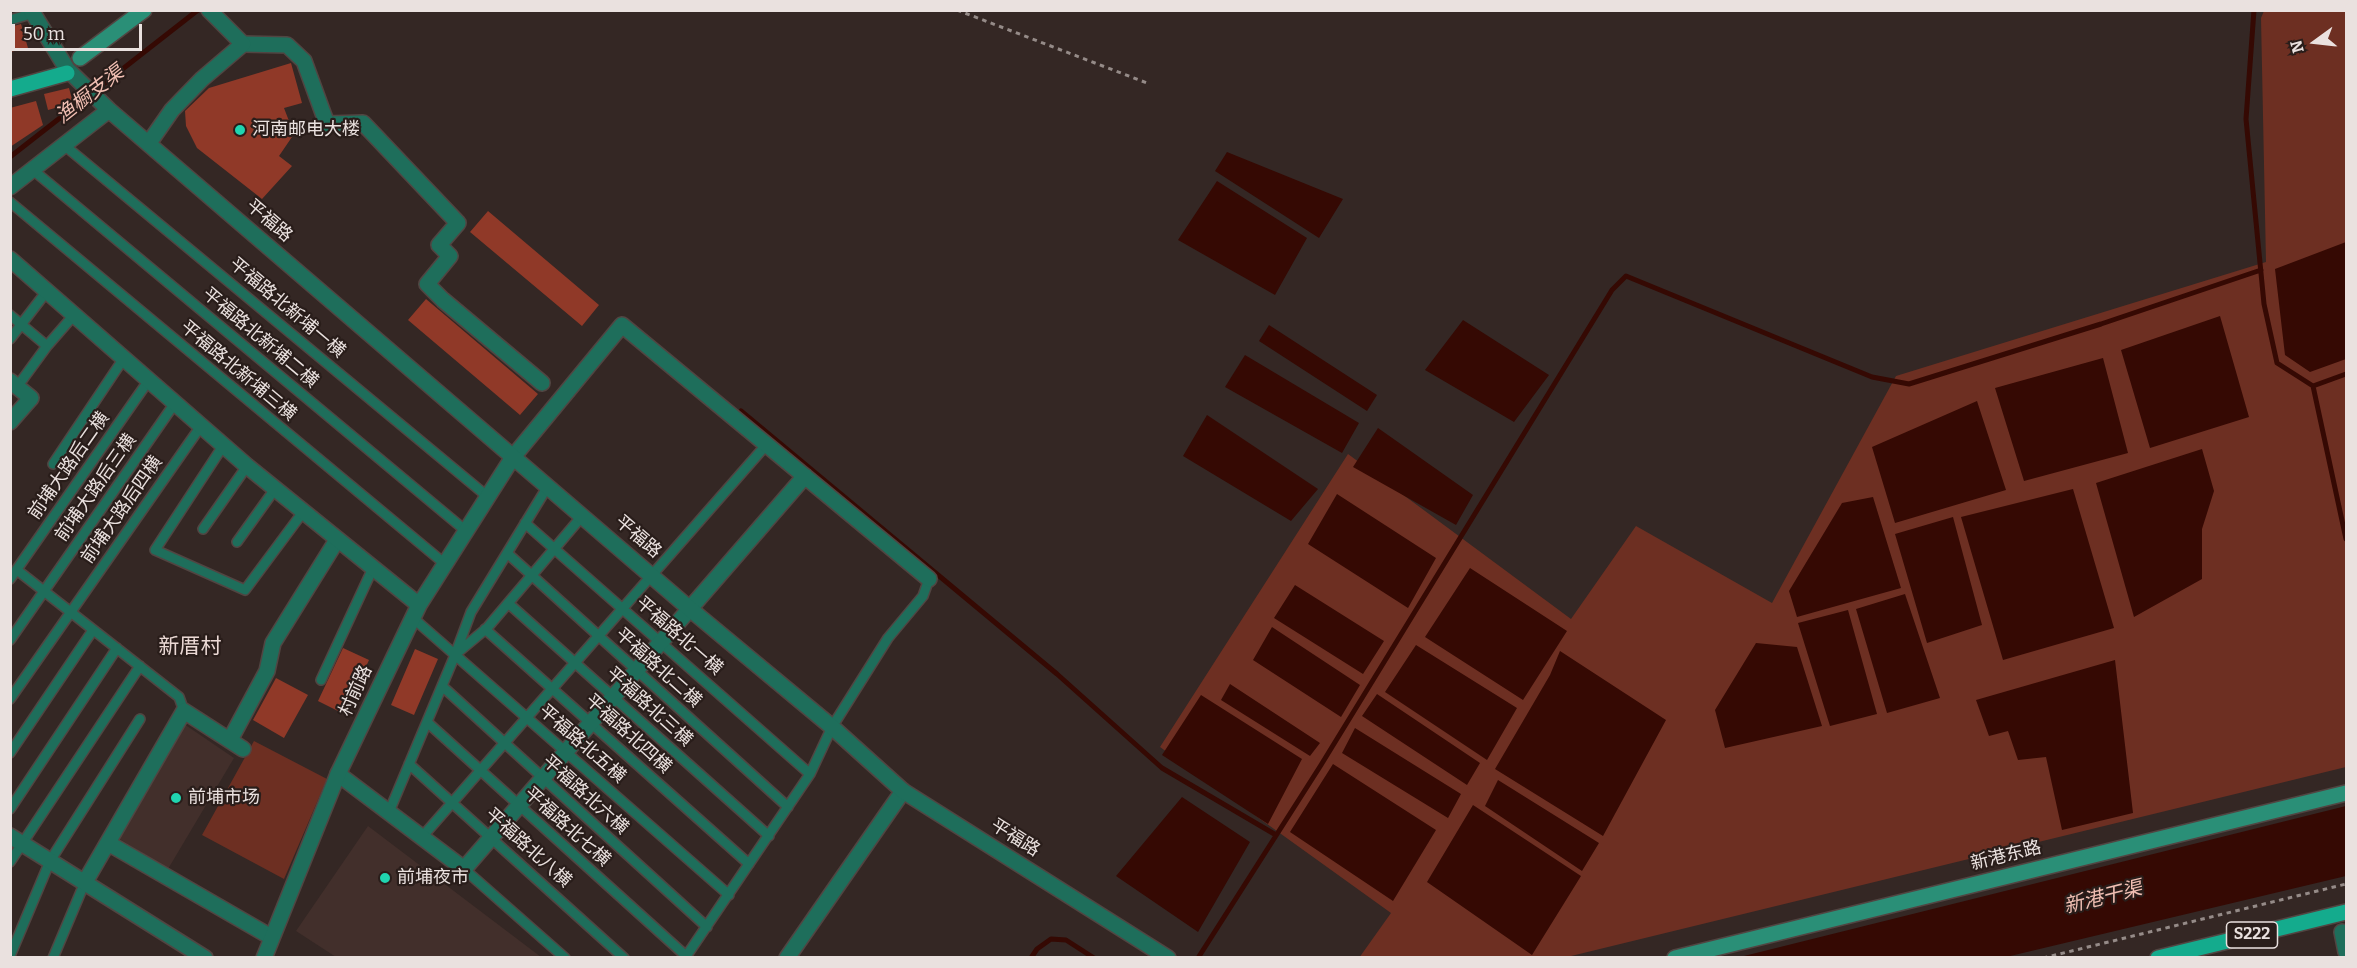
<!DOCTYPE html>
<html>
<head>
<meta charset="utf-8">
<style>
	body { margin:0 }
	#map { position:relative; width:2357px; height:968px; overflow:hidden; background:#342724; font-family:Bitter,serif }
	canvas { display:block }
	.frame { position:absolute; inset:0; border:12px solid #eae1df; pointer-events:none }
	.north { position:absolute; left:2285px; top:12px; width:60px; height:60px; -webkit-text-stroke:4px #291d1a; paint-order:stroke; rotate:255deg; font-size:16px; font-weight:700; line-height:24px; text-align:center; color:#eae1df }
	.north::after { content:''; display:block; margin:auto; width:21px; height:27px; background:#eae1df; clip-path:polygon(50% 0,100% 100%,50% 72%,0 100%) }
	.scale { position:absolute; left:12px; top:24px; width:130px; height:27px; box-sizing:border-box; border:3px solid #eae1df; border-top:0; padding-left:8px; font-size:18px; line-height:21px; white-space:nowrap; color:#eae1df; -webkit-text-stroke:4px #291d1a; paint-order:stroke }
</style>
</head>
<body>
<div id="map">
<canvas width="2357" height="968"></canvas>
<div class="frame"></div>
<div class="north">N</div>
<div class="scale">50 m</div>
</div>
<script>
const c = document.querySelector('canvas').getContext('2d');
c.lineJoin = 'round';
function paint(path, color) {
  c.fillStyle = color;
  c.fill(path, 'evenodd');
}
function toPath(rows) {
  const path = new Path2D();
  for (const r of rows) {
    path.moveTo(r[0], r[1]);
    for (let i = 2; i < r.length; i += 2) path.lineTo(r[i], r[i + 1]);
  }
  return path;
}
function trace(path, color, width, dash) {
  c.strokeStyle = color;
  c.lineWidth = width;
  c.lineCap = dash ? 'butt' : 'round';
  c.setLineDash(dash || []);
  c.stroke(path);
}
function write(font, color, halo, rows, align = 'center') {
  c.font = font + ' Bitter,"Noto Sans SC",serif';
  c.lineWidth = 4.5;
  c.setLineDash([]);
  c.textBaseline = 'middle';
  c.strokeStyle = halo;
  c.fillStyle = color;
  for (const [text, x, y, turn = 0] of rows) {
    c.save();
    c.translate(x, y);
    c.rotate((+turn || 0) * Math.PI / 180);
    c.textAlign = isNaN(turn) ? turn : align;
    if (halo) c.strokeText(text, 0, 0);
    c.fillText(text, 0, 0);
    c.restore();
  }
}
paint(toPath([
	[184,724,234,758,168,869,118,838],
	[368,826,541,957,336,957,296,931]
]), '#422f2b');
paint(toPath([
	[2264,11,2346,11,2346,767,1567,957,1359,958,1391,913,1160,747,1348,454,1571,619,1636,526,1772,603,1896,376,2266,262,2261,18],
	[254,741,327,779,284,879,202,835]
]), '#6d2f22');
paint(toPath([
	[1227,152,1343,199,1319,238,1215,171],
	[1217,181,1307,238,1275,295,1178,240],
	[2346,242,2346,359,2310,372,2285,355,2275,269],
	[2220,316,2249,417,2150,448,2121,350],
	[1463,320,1549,375,1514,422,1425,370],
	[1269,325,1377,395,1367,411,1259,341],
	[1245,355,1359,423,1342,453,1225,387],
	[2103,358,2128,453,2024,481,1995,388],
	[1977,401,2006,490,1895,523,1872,447],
	[1207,415,1318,489,1291,521,1183,456],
	[1378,428,1473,495,1456,525,1353,467],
	[2202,449,2214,491,2202,529,2202,579,2134,617,2096,483],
	[2073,489,2114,628,2003,660,1961,517],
	[1337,494,1436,558,1408,608,1308,544],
	[1873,497,1901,588,1797,617,1789,591,1842,503],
	[1953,517,1982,625,1927,643,1895,534],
	[1470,568,1567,631,1523,700,1425,637],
	[1295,585,1384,641,1363,674,1274,618],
	[1905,594,1940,698,1887,713,1856,609],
	[1848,610,1877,714,1830,726,1798,623],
	[1272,627,1360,685,1341,717,1253,660],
	[1756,643,1797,647,1822,726,1725,748,1715,710],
	[1416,645,1517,708,1487,760,1385,692],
	[1560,651,1666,720,1603,836,1495,769,1550,675],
	[2115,660,2133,813,2062,830,2046,757,2018,760,2008,731,1989,736,1976,700],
	[1230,684,1320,743,1310,756,1221,700],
	[1377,694,1480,763,1467,785,1362,716],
	[1201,695,1302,759,1268,824,1162,755],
	[1355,728,1461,794,1448,818,1342,753],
	[1333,764,1436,830,1393,901,1290,832],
	[1498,780,1599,843,1582,871,1485,806],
	[1182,797,1250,842,1198,932,1116,876],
	[1473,805,1581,876,1532,955,1427,882],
	[2346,806,2346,876,2006,957,1740,957]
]), '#350903');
trace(toPath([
	[2254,10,2246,119,2264,304,2277,363,2313,386],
	[10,157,198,10],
	[2346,374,2313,386,2346,539],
	[741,411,1057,674,1162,768,1276,835],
	[1031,958,1037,949,1051,939,1066,940,1094,958],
	[1198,958,1321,765,1612,290,1626,276,1872,377,1909,384,2101,324,2261,270]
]), '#350903', 5);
paint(toPath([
	[21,24,28,48,10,52,10,27],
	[291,63,302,103,284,108,294,134,279,156,292,166,262,199,197,148,186,126,185,111,209,88],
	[69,88,73,103,48,110,44,94],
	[36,101,43,125,10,147,10,108],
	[488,211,599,305,582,326,470,232],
	[426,299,538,394,520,415,408,320],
	[343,648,369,660,344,714,318,701],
	[415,649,438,659,414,715,391,705],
	[276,678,308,695,284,738,253,720]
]), '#903928');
const service = toPath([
	[10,20,34,13],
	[64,145,488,497],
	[33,170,466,531],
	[10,202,445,564],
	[10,315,47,346],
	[10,339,47,291],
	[17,387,47,346,74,315],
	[223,446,155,550,245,590,303,512],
	[53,464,124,358],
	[525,523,810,774],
	[203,529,247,466],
	[237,542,275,489],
	[507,553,788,807],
	[17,570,179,697,184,711],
	[10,579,149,380],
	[508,603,769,836],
	[413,618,729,895],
	[485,629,749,864],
	[10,640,175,403],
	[457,653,487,628,583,515],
	[321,680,373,568],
	[442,686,707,927],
	[10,699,201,426],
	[427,722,686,956],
	[10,753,93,630],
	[409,764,624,958],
	[10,809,117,648],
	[389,812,455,655,471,612,548,486],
	[422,837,767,444],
	[10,862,140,666],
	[464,869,565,958],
	[10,956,50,861,140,719],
	[53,958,85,882],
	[685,958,810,774,832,727,888,638,923,596,929,579]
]);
const minor = toPath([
	[243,44,287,45,304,61,327,124,363,123,458,223,439,245,450,256,427,284,443,300,542,383],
	[10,381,31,398,10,422],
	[513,457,622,325,929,579],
	[230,740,267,671,273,643,337,540],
	[338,774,464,869,805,476],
	[10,836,205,958],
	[108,843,271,937],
	[85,882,184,711,243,749],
	[787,958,903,791]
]);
const tertiary = toPath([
	[31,10,67,69,109,110,690,609,832,727,903,791,1168,958],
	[149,143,172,110,202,79,243,44,209,10],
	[10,187,109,110],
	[10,259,247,466,419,605],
	[2342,932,2346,952],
	[264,958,338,774,419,605,513,457]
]);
const secondary = toPath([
	[80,58,144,10],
	[1675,958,2346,793]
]);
const primary = toPath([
	[10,89,67,73],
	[2158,958,2346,912]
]);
trace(service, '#514542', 12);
trace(minor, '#514542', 18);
trace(tertiary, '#514542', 18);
trace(secondary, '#514542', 18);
trace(primary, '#514542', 18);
trace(toPath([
	[957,10,1147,83],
	[2043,958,2346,884]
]), '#958b88', 3, [4.5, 4.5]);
trace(service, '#1e6e5b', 9);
trace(minor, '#1e6e5b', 15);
trace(tertiary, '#1e6e5b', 15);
trace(secondary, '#2a8f77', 15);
trace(primary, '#14ab8d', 15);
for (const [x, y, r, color] of [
	[240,130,6,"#20d5b0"],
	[176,798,6,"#20d5b0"],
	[385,878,6,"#20d5b0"]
]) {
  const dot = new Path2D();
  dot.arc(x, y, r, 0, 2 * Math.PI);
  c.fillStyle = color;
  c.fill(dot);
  trace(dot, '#291d1a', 2);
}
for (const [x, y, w] of [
	[2252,935,51]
]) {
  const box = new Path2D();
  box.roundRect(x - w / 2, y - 13, w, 26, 4.5);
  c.fillStyle = '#291d1a';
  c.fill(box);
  trace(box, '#eae1df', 1.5);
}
write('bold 16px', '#eae1df', null, [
	["S222",2252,935]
]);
write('18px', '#eae1df', '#291d1a', [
	["河南邮电大楼",252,130],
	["前埔市场",188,798],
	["前埔夜市",397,878]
], 'left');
write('18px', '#eae1df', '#291d1a', [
	["平福路",269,221,41],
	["平福路北新埔一横",287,308,40],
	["平福路北新埔二横",260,338,40],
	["平福路北新埔三横",238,371,40],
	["前埔大路后二横",69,466,-55],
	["前埔大路后三横",96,488,-55],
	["前埔大路后四横",122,510,-55],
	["平福路",638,537,41],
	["平福路北一横",679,636,41],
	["平福路北二横",658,668,42],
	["村前路",356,691,-65],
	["平福路北三横",649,707,42],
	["平福路北四横",628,734,42],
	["平福路北五横",582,744,41],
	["平福路北六横",585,795,42],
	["平福路北七横",567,827,42],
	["平福路",1015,838,32],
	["平福路北八横",528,848,42],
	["新港东路",2006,856,-14]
]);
write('italic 20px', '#f0beb2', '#291d1a', [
	["渔橱支渠",90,95,-38],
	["新港干渠",2103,898,-14]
]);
write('21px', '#ebd9d5', '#291d1a', [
	["新厝村",190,647]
]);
</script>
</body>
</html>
